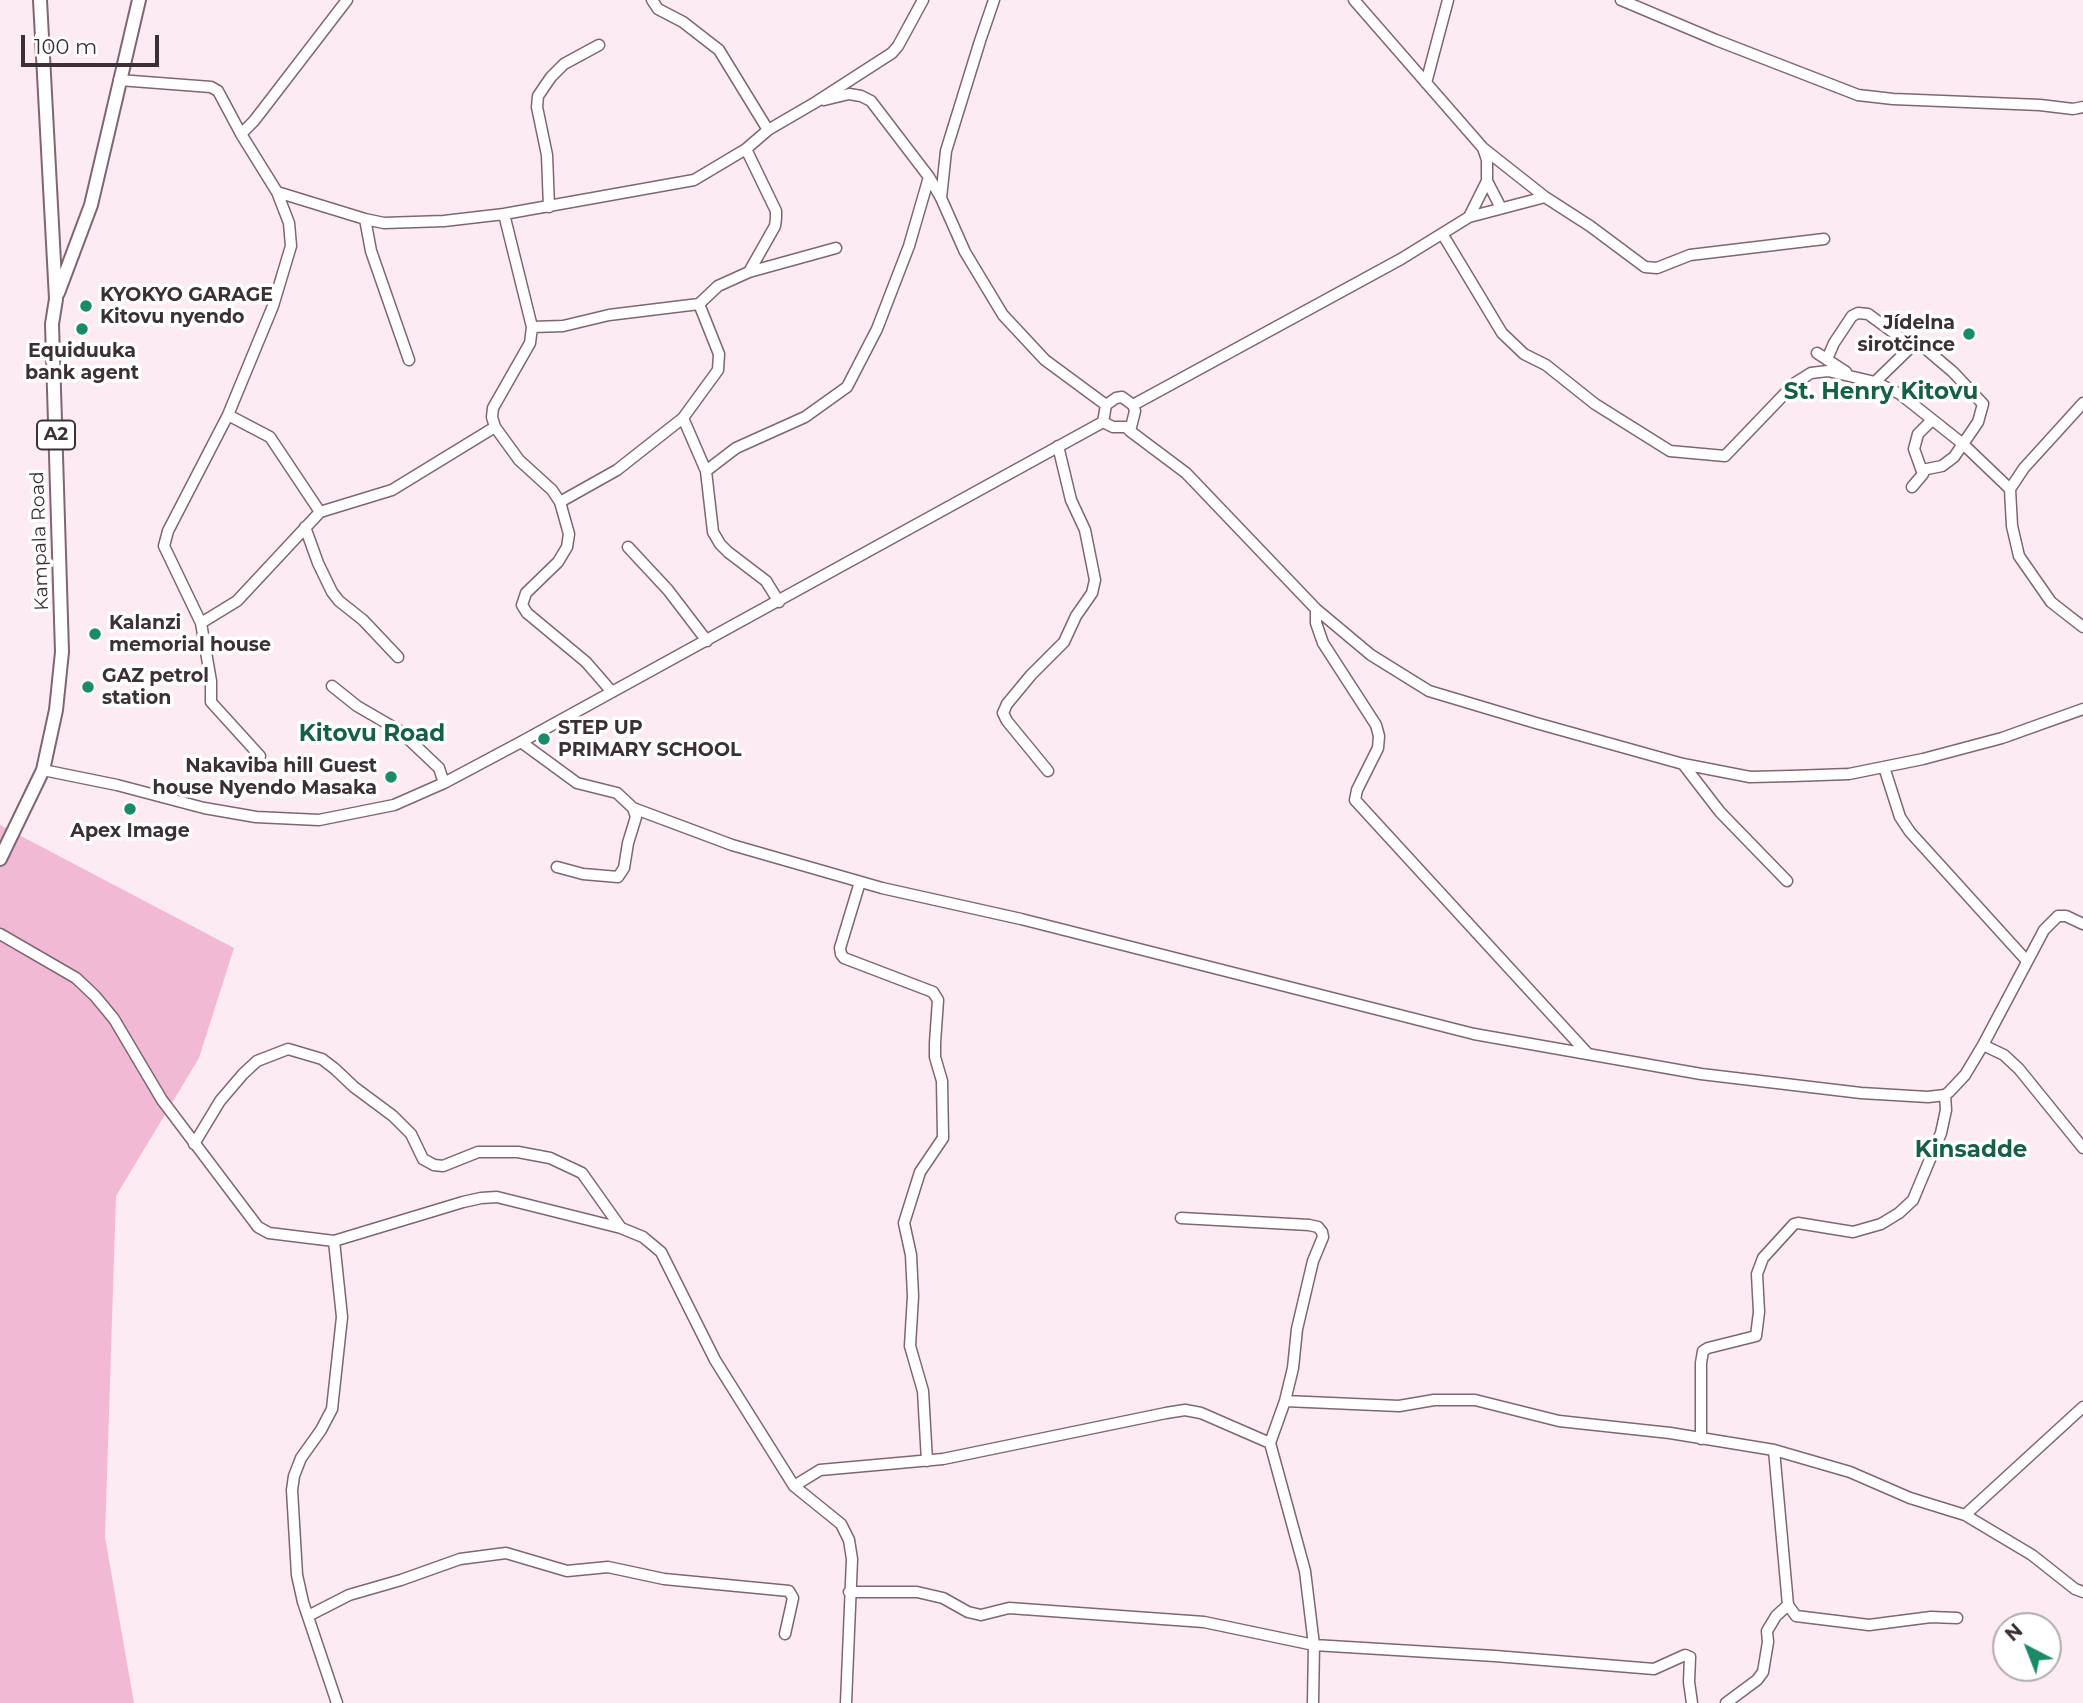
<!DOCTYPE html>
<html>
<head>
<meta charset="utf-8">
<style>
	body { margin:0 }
	#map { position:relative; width:2083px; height:1703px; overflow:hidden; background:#fdebf4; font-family:Montserrat,sans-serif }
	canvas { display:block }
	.north { position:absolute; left:1992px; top:1612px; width:70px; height:70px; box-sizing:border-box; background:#fff; border:2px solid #b1acaf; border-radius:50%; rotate:318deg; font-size:19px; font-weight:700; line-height:28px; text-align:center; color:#3b3036 }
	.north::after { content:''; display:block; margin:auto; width:24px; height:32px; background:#1b8a68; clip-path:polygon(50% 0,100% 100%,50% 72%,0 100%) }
	.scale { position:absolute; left:21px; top:35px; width:138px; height:32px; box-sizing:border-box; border:4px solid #3b3036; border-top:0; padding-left:9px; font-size:21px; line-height:24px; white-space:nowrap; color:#3b3036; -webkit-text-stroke:5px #fff; paint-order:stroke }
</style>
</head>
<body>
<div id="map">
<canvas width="2083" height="1703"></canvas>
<div class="north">N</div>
<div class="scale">100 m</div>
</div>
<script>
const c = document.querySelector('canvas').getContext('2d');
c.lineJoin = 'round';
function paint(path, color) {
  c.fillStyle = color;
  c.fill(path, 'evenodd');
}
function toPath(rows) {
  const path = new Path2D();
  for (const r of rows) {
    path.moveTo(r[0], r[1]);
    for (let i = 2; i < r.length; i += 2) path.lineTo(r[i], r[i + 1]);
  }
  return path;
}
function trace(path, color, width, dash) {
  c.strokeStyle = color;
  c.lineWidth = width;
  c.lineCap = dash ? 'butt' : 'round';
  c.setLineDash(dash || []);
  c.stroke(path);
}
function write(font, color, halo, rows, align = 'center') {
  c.font = font + ' Montserrat,sans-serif';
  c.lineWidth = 7;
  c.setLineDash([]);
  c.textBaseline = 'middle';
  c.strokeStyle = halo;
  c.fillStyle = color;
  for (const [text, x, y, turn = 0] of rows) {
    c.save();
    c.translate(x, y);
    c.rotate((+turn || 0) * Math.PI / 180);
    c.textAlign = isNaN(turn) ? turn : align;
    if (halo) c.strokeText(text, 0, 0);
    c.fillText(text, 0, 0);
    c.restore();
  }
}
paint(toPath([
	[0,825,234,948,199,1058,116,1196,105,1537,134,1703,0,1703]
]), '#f2b9d5');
const minor = toPath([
	[652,0,658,9,683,22,719,50,768,130],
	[994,0,980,41,946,151,941,198,965,252,1003,315,1045,360,1106,405],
	[1354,0,1483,148,1487,160,1487,181,1469,217],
	[1621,0,1716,40,1858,95,1893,99,2040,105,2073,109,2083,107],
	[119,80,211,87,218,91,241,134,277,192,289,223,291,246,273,306,228,415,168,531,164,546,201,623,211,681,211,702,260,756],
	[1426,83,1448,0],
	[824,100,849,94,861,96,871,101,929,177,941,198],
	[241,134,254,121,347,0],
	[1483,148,1545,197,1590,226,1645,267,1657,268,1690,255,1824,239],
	[746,149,776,211,776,218,775,226,749,272],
	[1487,181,1501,208],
	[277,192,365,219,384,223,444,221,504,214,694,180,746,149,768,130,816,102,892,53,898,46,923,0],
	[549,207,547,155,537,107,538,96,551,77,564,64,599,45],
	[365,219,371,251,409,360],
	[1443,235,1502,333,1524,354,1546,365,1595,404,1670,451,1725,456,1795,383,1811,373,1828,371,1875,382,1900,394,1963,444,2010,489],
	[532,327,563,326,609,315,699,304,718,286,749,272,836,248],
	[1817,353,1846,372],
	[1827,359,1834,343,1852,316,1858,313,1868,314,1912,346],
	[1875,382,1912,346,1920,344,1953,372,1983,404,1978,422,1954,457,1942,466,1922,470],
	[1122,397,1133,405,1135,411,1130,431,1126,427,1113,427,1103,422,1106,405,1116,398,1122,397],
	[2083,403,2024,468,2010,489,2012,526,2019,556,2051,602,2083,627],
	[1133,405,1401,259,1469,217,1545,197],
	[228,415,270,437,320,512],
	[683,418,706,471,713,532,720,544,728,552,766,581,779,602],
	[495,427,519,460,552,490,560,502,569,534,567,547,558,562,526,593,522,605,527,613,586,662,612,692],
	[1130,431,1186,473,1316,609,1371,655,1429,691,1536,723,1683,764,1750,777,1792,776,1849,774,1923,759,2002,738,2083,709],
	[706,471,736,448,805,417,847,387,877,329,909,246,929,177],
	[1912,487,1923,474,1914,449,1918,434,1932,420],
	[560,502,617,470,683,418,718,370,719,354,699,304],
	[305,527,318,563,332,592,339,601,363,620,398,657],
	[628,547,668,590,707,641],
	[1316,609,1316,623,1323,643,1376,725,1379,736,1378,748,1357,790,1355,800,1588,1054],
	[201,623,237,601,320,512,392,490,495,427,492,417,493,408,530,343,532,327,504,214],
	[332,686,357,706,400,731,439,768,444,783],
	[521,742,577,783,617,793,633,808,732,845,882,888,1021,919,1474,1034,1701,1074,1861,1093,1928,1097,1945,1095,1949,1092,1965,1075,1983,1045,2044,930,2058,916,2066,916,2083,924],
	[1683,764,1720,812,1787,881],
	[1884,767,1900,817,1910,832,2027,961],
	[43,770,117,785,204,808,256,817,319,820,394,805,444,783,521,742,1103,422],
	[1048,771,1007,721,1003,713,1007,704,1031,675,1064,642,1076,616,1092,593,1095,580,1085,530,1071,500,1058,446],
	[557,867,583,874,618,877,624,868,628,843,636,817,633,808],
	[860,882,840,948,841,954,844,958,933,992,938,1000,935,1043,935,1057,942,1081,943,1138,920,1172,904,1223,911,1255,913,1296,910,1346,923,1391,927,1461],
	[0,934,76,978,95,996,114,1019,162,1100,258,1227,269,1233,334,1241,463,1202,481,1198,497,1197,621,1228,643,1237,661,1252,715,1360,794,1486,841,1524,849,1540,852,1559,846,1703],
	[1983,1045,2004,1055,2019,1069,2083,1148],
	[194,1144,220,1101,243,1074,257,1061,288,1049,322,1059,335,1069,354,1087,393,1116,411,1134,423,1159,434,1165,443,1166,478,1152,518,1152,550,1158,582,1173,621,1228],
	[1181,1218,1309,1225,1318,1227,1322,1232,1323,1237,1313,1261,1297,1329,1293,1368,1285,1401,1270,1443],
	[334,1241,342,1317,332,1409,321,1430,301,1458,294,1476,292,1490,297,1575,303,1602,337,1703],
	[1285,1401,1399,1406,1434,1400,1475,1400,1559,1421,1670,1433,1774,1450,1850,1472,1910,1498,1965,1515,2032,1555,2075,1589,2083,1592],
	[1701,1439,1701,1363,1703,1351,1708,1348,1756,1336,1759,1312,1757,1274,1763,1258,1794,1224,1798,1223,1853,1232,1881,1224,1899,1213,1913,1200,1941,1133,1946,1110,1945,1095],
	[1774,1450,1788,1605,1796,1616,1869,1625,1931,1617,1957,1618],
	[794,1486,820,1470,943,1459,1166,1413,1185,1410,1201,1413,1270,1443,1305,1571,1314,1645,1313,1703],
	[1965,1515,2083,1407],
	[849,1592,917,1592,943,1598,968,1612,981,1615,1009,1608,1204,1622,1314,1645,1495,1656,1654,1669,1685,1655,1690,1657,1689,1682,1692,1703],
	[308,1616,349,1595,401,1580,460,1559,506,1553,567,1571,608,1567,664,1579,789,1591,793,1598,785,1634],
	[1726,1703,1757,1680,1763,1672,1768,1642,1767,1631,1776,1616,1788,1605]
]);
const major = toPath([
	[58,293,91,205,139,0],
	[0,859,43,770,56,710,62,652,52,324,56,299,40,0]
]);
trace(minor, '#7e6672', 13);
trace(major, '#7e6672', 16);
trace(minor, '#fff', 10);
trace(major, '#fff', 12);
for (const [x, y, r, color] of [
	[86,306,7,"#1b8a68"],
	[82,329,7,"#1b8a68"],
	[1969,334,7,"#1b8a68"],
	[95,634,7,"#1b8a68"],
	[88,687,7,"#1b8a68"],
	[544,739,7,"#1b8a68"],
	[391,777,7,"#1b8a68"],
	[130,809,7,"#1b8a68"]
]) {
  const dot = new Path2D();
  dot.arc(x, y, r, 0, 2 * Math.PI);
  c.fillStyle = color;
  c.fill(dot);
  trace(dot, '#fff', 2.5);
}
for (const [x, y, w] of [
	[56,435,38]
]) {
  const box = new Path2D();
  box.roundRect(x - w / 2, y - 14.5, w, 29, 5);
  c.fillStyle = '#fff';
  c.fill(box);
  trace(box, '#3b3036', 2);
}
write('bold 18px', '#3b3036', null, [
	["A2",56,435]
]);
write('bold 19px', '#3b3036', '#fff', [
	["KYOKYO GARAGE",100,295],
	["Kitovu nyendo",100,317],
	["Jídelna",1955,323,"right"],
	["sirotčince",1955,345,"right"],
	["Equiduuka",82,351,"center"],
	["bank agent",82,373,"center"],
	["Kalanzi",109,623],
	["memorial house",109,645],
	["GAZ petrol",102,676],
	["station",102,698],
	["STEP UP",558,728],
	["PRIMARY SCHOOL",558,750],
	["Nakaviba hill Guest",377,766,"right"],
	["house Nyendo Masaka",377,788,"right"],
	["Apex Image",130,831,"center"]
], 'left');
write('19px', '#3b3036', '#fff', [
	["Kampala Road",40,541,-92]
]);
write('bold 23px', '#165f48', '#fff', [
	["St. Henry Kitovu",1881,392],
	["Kitovu Road",372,734],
	["Kinsadde",1971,1150]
]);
</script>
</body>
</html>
